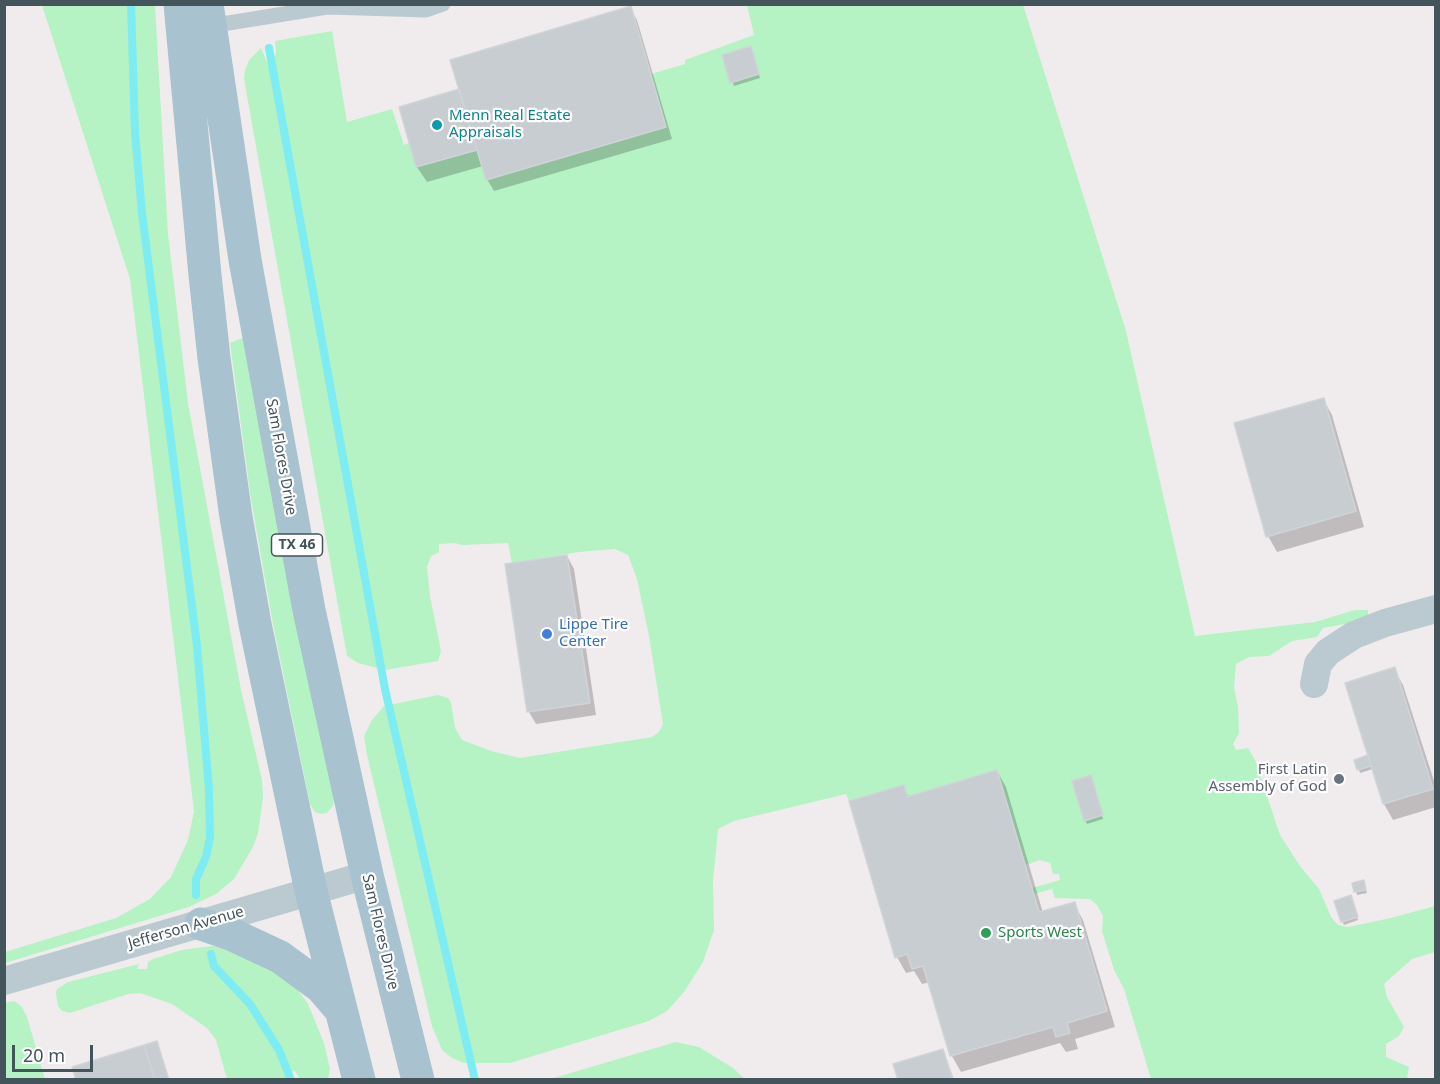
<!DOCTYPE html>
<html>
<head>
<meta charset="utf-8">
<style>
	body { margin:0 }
	#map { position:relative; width:1440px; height:1084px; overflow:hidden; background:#f0eced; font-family:"Noto Sans",sans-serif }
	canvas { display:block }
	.frame { position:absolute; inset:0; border:6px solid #43545b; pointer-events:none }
	.scale { position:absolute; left:12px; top:1045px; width:81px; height:27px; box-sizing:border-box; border:3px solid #43545b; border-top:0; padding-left:8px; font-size:18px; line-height:21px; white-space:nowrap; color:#43545b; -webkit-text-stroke:4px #fff; paint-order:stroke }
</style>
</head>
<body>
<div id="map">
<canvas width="1440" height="1084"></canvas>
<div class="frame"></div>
<div class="scale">20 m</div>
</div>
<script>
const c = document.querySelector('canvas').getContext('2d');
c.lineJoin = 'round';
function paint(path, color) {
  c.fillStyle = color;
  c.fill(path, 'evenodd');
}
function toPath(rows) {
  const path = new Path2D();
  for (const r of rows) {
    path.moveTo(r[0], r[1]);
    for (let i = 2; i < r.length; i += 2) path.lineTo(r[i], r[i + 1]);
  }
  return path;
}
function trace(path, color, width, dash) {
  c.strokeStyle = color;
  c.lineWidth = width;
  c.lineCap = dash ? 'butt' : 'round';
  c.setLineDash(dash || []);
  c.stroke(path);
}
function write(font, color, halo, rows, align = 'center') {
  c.font = font + ' "Noto Sans",sans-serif';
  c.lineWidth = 4.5;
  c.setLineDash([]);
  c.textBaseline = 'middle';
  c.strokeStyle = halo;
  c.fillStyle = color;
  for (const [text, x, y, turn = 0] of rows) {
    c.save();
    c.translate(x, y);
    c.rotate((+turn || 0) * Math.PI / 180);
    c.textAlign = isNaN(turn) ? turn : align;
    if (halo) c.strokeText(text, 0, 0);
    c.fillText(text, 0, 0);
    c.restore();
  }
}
paint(toPath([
	[42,5,155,5,168,234,188,403,241,690,262,780,263,797,258,833,253,847,234,879,216,894,189,907,5,963,5,952,116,918,150,899,171,877,188,840,194,811,130,279],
	[747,5,1023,5,1126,331,1195,636,1315,622,1355,610,1368,610,1368,615,1345,624,1323,628,1317,637,1292,641,1269,656,1249,657,1236,664,1234,687,1238,707,1239,733,1233,744,1236,750,1248,748,1255,760,1280,835,1300,866,1319,889,1331,917,1338,925,1348,927,1391,918,1435,906,1435,952,1412,959,1384,984,1387,997,1404,1027,1399,1036,1386,1044,1386,1057,1409,1067,1407,1079,1151,1079,1124,989,1114,970,1102,931,1103,916,1097,905,1090,899,1055,898,1052,889,1034,894,1032,888,1060,880,1059,874,1053,874,1050,863,1040,860,1026,865,997,770,907,797,903,785,849,801,846,794,734,821,718,829,713,882,714,930,703,962,684,992,667,1011,649,1021,510,1063,464,1063,452,1058,442,1050,432,1026,367,755,364,736,372,720,384,706,438,695,448,698,451,703,455,728,462,740,491,751,520,758,652,737,659,732,663,724,649,636,637,579,628,555,615,549,579,552,512,563,508,543,462,545,455,543,439,544,439,552,431,556,427,567,430,596,441,651,438,661,385,670,358,663,347,656,244,79,245,70,249,60,261,48,267,62,273,61,276,52,275,41,332,31,347,122,392,109,404,145,409,143,416,167,477,150,486,179,666,127,651,74,685,64,685,60,754,35],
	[243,338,334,796,333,806,327,813,321,814,315,812,310,804,273,624,251,499,230,343],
	[212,946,242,951,257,956,298,990,308,1004,324,1043,330,1069,328,1079,300,1079,295,1071,286,1073,286,1079,227,1079,216,1040,207,1028,172,1004,140,993,128,994,70,1013,62,1011,58,1006,56,993,57,989,68,982,139,964,137,969,147,969,148,962,153,959,182,950],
	[14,1001,22,1007,27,1017,45,1079,5,1079,5,1003],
	[676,1042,699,1047,733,1068,745,1079,550,1079]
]), '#b5f2c4');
paint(toPath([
	[630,8,637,20,672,139,494,191,487,179,483,166,427,182,417,167,461,90],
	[752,51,760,78,734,86,724,56],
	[1323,399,1332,415,1364,527,1277,552,1268,536,1236,424],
	[567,556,574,569,596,715,536,724,529,712,506,566],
	[1394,669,1403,685,1436,787,1436,807,1393,820,1384,804,1373,769,1360,773,1356,761,1370,762],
	[997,771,1006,787,1043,913,1074,904,1083,920,1115,1027,1075,1039,1078,1049,1066,1052,1060,1043,961,1072,952,1056,930,982,922,984,914,971,906,973,897,957,903,787,909,797],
	[1092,780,1103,819,1087,824,1085,820],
	[1364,882,1367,893,1357,895,1354,884],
	[1352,901,1358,920,1344,925,1342,921],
	[156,1043,160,1050,169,1080,77,1080],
	[943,1050,954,1080,899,1080]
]), '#0003');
trace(toPath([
	[131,4,135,133,142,213,197,646,209,789,210,837,206,857,196,879,196,895],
	[269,48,385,689,475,1080],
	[211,954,214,966,250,1004,279,1050,291,1080]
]), '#7eecf3', 8);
const building = toPath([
	[631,6,666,127,486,180,450,60,631,6],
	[751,46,759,74,730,83,722,55,751,46],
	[459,89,477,150,416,167,399,107,459,89],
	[1324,398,1356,511,1266,537,1234,423,1324,398],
	[567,555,590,703,527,712,505,564,567,555],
	[1395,667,1433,789,1383,804,1345,683,1395,667],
	[1368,755,1371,766,1357,770,1354,760,1368,755],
	[997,770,1039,912,1075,902,1107,1011,1067,1023,1070,1033,1056,1037,1053,1027,950,1056,923,966,912,969,907,954,895,958,849,801,904,785,907,797,997,770],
	[1091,775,1103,815,1084,821,1072,781,1091,775],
	[1364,880,1366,890,1354,892,1352,883,1364,880],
	[1351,895,1358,917,1341,922,1334,901,1351,895],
	[157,1041,169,1080,155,1080,144,1045,157,1041],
	[144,1045,155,1080,76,1080,72,1067,144,1045],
	[943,1049,953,1080,898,1080,893,1064,943,1049]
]);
paint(building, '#c8cdd2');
trace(building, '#d0d4d9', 1.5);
trace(toPath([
	[210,26,327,7,426,10,443,4]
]), '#bbcad0', 15);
trace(toPath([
	[1314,684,1318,664,1328,652,1354,635,1385,623,1436,609],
	[4,981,367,875]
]), '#bbcad0', 28);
trace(toPath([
	[180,4,205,275,214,358,236,517,255,624,311,891,359,1080],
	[207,4,245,260,309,610,367,875,418,1080],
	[201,924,233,935,280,957,321,987,340,1009]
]), '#a9c2cf', 33);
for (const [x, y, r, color] of [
	[437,125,6,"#0f9aa8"],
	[547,634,6,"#3f7fe0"],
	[1339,779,6,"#6b7280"],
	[986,933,6,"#2e9e5b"]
]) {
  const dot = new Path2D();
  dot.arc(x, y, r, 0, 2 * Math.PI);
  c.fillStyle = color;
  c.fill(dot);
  trace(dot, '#fff', 2);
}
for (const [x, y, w] of [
	[297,545,51]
]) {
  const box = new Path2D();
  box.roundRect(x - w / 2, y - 11, w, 22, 4.5);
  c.fillStyle = '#fff';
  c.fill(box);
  trace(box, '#43545b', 1.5);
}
write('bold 14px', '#43545b', null, [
	["TX 46",297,545]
]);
write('15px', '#0d838f', '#fff', [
	["Menn Real Estate",449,116],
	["Appraisals",449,133]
], 'left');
write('15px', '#43545b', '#fff', [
	["Sam Flores Drive",281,457,80],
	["Jefferson Avenue",186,928,-16],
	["Sam Flores Drive",380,932,77]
]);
write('15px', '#366cbe', '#fff', [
	["Lippe Tire",559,625],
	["Center",559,642]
], 'left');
write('15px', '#5b616d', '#fff', [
	["First Latin",1327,770],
	["Assembly of God",1327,787]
], 'right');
write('15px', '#27864d', '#fff', [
	["Sports West",998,933]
], 'left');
</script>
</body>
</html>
